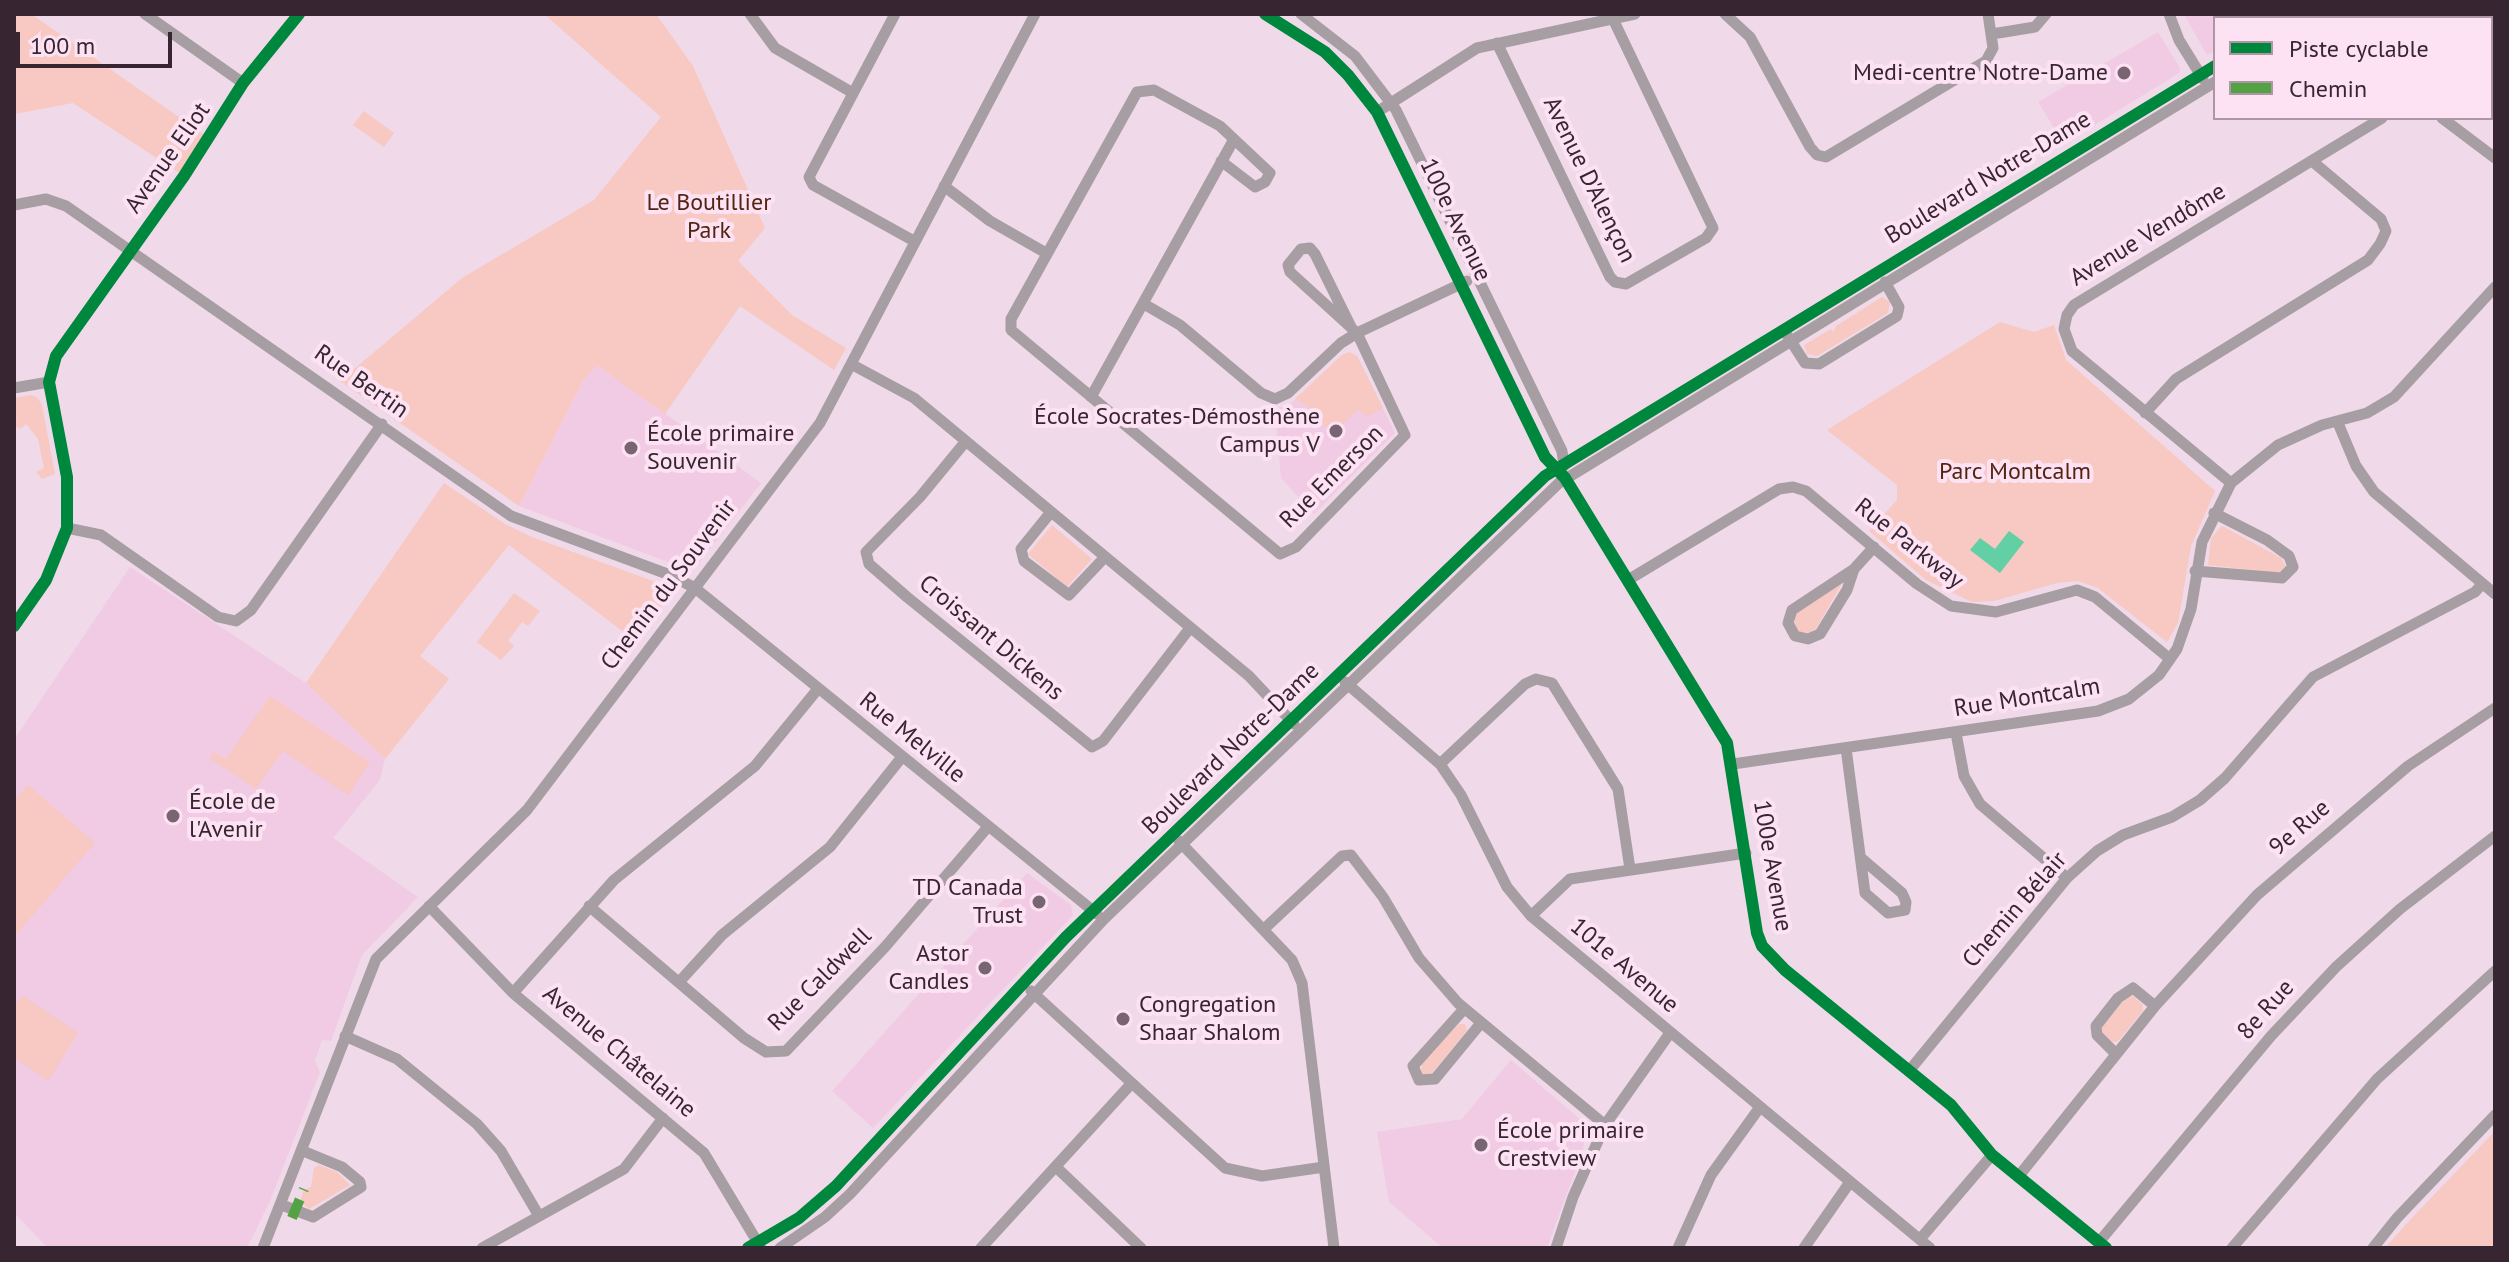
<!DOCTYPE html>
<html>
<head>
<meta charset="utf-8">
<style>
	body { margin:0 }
	#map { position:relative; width:2509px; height:1262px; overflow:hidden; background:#f0d9e8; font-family:"PT Sans",sans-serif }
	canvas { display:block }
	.frame { position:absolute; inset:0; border:16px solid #372631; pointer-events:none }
	.legend { position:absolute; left:2213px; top:16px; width:280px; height:104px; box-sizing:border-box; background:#fde2f3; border:2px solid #ae97a5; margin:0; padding:10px 14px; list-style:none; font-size:24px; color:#372631 }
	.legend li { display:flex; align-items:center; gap:16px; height:40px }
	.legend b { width:40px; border:2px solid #ae97a5 }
	.scale { position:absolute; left:16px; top:32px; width:156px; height:36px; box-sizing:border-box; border:4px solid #372631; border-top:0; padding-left:10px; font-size:24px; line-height:28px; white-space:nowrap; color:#372631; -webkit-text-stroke:6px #fde2f3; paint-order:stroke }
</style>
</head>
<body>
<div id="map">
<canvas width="2509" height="1262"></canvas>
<div class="frame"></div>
<ul class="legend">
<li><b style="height:10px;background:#00873e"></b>Piste cyclable</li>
<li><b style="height:10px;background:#53a344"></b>Chemin</li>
</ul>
<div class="scale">100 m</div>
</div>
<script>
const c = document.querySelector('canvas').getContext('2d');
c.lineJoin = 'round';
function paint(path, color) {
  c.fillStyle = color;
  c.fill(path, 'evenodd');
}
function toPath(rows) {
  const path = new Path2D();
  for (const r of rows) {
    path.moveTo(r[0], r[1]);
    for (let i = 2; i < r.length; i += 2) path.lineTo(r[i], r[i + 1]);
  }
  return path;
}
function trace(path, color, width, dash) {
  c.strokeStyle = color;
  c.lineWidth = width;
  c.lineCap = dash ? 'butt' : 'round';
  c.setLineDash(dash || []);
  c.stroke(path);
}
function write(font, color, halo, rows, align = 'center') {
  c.font = font + ' "PT Sans",sans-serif';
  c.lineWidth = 8;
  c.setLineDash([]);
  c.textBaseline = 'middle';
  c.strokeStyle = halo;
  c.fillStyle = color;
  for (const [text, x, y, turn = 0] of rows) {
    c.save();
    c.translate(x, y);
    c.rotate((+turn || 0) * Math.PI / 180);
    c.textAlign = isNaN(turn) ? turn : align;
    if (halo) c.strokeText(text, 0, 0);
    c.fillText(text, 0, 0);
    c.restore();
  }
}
paint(toPath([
	[2184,14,2274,14,2267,18,2215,18,2215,50,2207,55],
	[2158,32,2180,68,2179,73,2064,144,2038,102],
	[1352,353,1357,356,1395,433,1314,514,1281,478,1275,409,1289,405,1342,355],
	[597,364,761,483,697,566,684,568,519,506,583,381],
	[130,567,306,683,385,759,380,780,333,838,418,897,362,955,331,1041,322,1040,315,1061,320,1072,270,1201,247,1248,48,1248,14,1213,14,740],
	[1027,873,1071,905,1073,915,873,1128,832,1091],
	[1511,1060,1589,1127,1580,1158,1547,1248,1443,1248,1389,1202,1377,1132,1462,1119]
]), '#f1cbe4');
paint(toPath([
	[14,14,31,14,209,138,184,176,73,103,14,114],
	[544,14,656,14,693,66,765,228,738,261,792,315,846,348,834,370,740,306,665,414,597,365,583,381,519,506,340,381,462,278,594,200,661,117],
	[364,111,394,133,384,147,353,125],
	[1882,297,1890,302,1888,313,1817,356,1807,354,1804,345,1831,329,1833,332,1836,326],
	[2000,322,2034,332,2054,325,2066,360,2215,491,2191,546,2178,623,2167,642,2098,588,2078,581,2057,583,1994,601,1972,602,1926,580,1869,531,1897,500,1897,485,1827,430],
	[1349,352,1357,356,1383,408,1366,417,1359,409,1332,434,1309,407,1295,399,1342,355],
	[30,395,37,397,42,405,55,474,42,479,36,472,44,468,38,439,26,424,21,429,14,425,17,418,14,416,14,398],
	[444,483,505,524,532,537,664,585,670,592,638,643,509,545,420,656,449,679,385,759,306,683],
	[1052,525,1092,559,1067,587,1028,554],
	[2222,526,2281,558,2286,567,2279,573,2208,565,2211,538],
	[1843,582,1815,630,1807,633,1798,632,1794,624,1797,612],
	[514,593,540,611,528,626,522,622,508,641,514,646,501,660,477,642],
	[270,696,370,762,348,795,283,751,256,789,209,758,213,752,226,759],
	[28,785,95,843,14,937,14,801],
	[22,995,78,1033,48,1081,14,1057,14,1006],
	[2133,996,2143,1005,2143,1011,2117,1042,2113,1042,2102,1033,2102,1026,2126,997],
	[1459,1024,1465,1024,1467,1031,1431,1074,1421,1074,1422,1062],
	[2493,1133,2495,1248,2385,1248,2409,1221],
	[319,1165,337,1172,350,1185,309,1209,300,1201,304,1190,311,1187,314,1168]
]), '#f8c8c2');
paint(toPath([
	[2009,531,2024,542,2000,573,1970,550,1980,538,1995,549]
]), '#63cfa5');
trace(toPath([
	[145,14,243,83],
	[750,14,775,48,853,93],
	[895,14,809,177,813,185,914,241],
	[1265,14,1325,52,1348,75,1377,112,1545,457,1565,478,1727,743,1757,933,1762,946,1785,970,1951,1105,1992,1155,2106,1248],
	[1301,14,1355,56,1396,110,1562,451,1564,466],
	[1725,14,1750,37,1810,147,1817,155,1826,157,1986,61,1993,48,1988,14],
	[2169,14,2179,40,2203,79],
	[2333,14,2336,18],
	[2293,18,2300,14],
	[2319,18,2326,14],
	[1992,34,2035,27,2046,14],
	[1497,43,1610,277,1615,282,1626,284,1706,238,1713,228,1613,19],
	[1377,112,1477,48,1635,14],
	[2442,118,2495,158],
	[1221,161,1255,187,1265,182,1270,173,1220,126,1154,90,1137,92,1011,319,1011,330,1280,554,1296,547,1405,435,1357,333,1290,272,1288,265,1301,249,1310,248,1315,254,1351,327],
	[944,186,990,221,1046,253],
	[14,205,46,199,66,206,511,516,670,575,695,588,1097,914],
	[1144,304,1180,325,1261,393,1275,399,1288,393,1341,343,1357,333,1467,281],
	[1787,335,1805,363,1819,364,1897,316,1899,307,1885,282],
	[851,364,914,398,1249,676,1294,724],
	[14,388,49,382],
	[1091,397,1233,141],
	[2145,413,2176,379,2368,260,2380,244,2386,231,2381,219,2312,161],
	[2338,423,2356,466,2374,492,2495,594],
	[966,441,920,497,866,552,869,564,907,597,1092,747,1103,741,1190,628],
	[2231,483,2072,351,2064,329,2067,315,2074,305,2382,118],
	[1051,512,1021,549,1024,561,1069,595,1105,557],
	[67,528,101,535,218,617,236,621,251,610,382,424],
	[1854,569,1847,590,1820,634,1808,639,1795,636,1788,623,1792,610,1854,569,1874,547],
	[2195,571,2282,578,2293,567,2289,556,2267,540,2214,513],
	[1628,580,1779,489,1793,487,1806,491,1917,584,1951,606,1996,612,2077,590,2095,597,2170,659],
	[14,626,46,580,67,528,67,477,49,382,56,356,184,176,243,83,299,14],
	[1345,682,1440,764,1461,795,1507,887,1531,916,1930,1248],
	[1956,733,1964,776,1980,804,2067,878],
	[1846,748,1865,893,1888,913,1905,910,1906,902,1902,893,1861,858],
	[1440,764,1525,684,1536,679,1552,683,1618,789,1630,869],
	[1733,764,2098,711,2129,699,2159,675,2177,649,2191,609,2202,542,2231,483,2278,445,2322,425,2367,413,2394,397,2495,287],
	[1179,841,1292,960,1302,983,1334,1248],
	[429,906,513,993,704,1153,761,1248],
	[589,906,744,1038,766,1052,786,1051,885,947,987,828],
	[1531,916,1570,879,1746,853],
	[1264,929,1342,856,1351,855,1383,897,1419,958,1458,1003,1605,1125],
	[680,981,722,935,830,847,902,757],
	[1031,991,1225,1168,1262,1176,1324,1167],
	[513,993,614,880,755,766,817,690],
	[1464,1009,1413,1066,1419,1080,1435,1079,1481,1023],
	[345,1036,397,1059,477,1124,501,1151,539,1216],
	[2116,1054,2097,1035,2096,1026,2118,998,2133,988,2155,1006],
	[1909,1071,2067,878,2097,851,2123,835,2172,817,2200,800,2225,778,2313,677,2475,592,2482,584],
	[1056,1167,1141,1248],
	[2018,1177,2155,1006,2257,895,2408,766,2495,708],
	[282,1205,313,1217,361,1187,360,1182,342,1167,303,1151],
	[1921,1238,1992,1155],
	[2099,1242,2271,1036,2336,967,2400,909,2495,836],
	[263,1248,376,959,527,810,820,423,1035,14],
	[482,1248,624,1169,663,1118],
	[748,1248,799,1218,836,1186,1066,937,1545,476,2215,66],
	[780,1248,825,1217,850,1194,1104,919,1559,483,2215,82],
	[981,1248,1131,1084],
	[1556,1248,1573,1197,1605,1125,1670,1033],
	[1678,1248,1711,1175,1760,1107],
	[1804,1248,1850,1182],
	[2232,1248,2377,1079,2495,971],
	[2373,1248,2397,1218,2495,1115]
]), '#a69ea3', 11);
trace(toPath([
	[292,1218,304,1189]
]), '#53a344', 10, [20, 10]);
trace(toPath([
	[1265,14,1325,52,1348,75,1377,112,1545,457,1565,478,1727,743,1757,933,1762,946,1785,970,1951,1105,1992,1155,2106,1248],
	[14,626,46,580,67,528,67,477,49,382,56,356,184,176,243,83,299,14],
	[748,1248,799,1218,836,1186,1066,937,1545,476,2215,66]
]), '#00873e', 12);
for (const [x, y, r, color] of [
	[2124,73,8,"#786571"],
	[1336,431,8,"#786571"],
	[631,448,8,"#786571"],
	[173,816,8,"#786571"],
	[1039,902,8,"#786571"],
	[985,968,8,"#786571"],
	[1123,1019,8,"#786571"],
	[1481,1145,8,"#786571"]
]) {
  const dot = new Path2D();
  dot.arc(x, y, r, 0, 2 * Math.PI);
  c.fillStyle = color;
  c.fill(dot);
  trace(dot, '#fde2f3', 3);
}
write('24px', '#372631', '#fde2f3', [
	["Medi-centre Notre-Dame",2108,73],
	["École Socrates-Démosthène",1320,417],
	["Campus V",1320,445],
	["École primaire",647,434,"left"],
	["Souvenir",647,462,"left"],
	["École de",189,802,"left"],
	["l'Avenir",189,830,"left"],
	["TD Canada",1023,888],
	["Trust",1023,916],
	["Astor",969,954],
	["Candles",969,982],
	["Congregation",1139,1005,"left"],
	["Shaar Shalom",1139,1033,"left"],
	["École primaire",1497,1131,"left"],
	["Crestview",1497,1159,"left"]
], 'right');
write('24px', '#372631', '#fde2f3', [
	["Avenue Eliot",168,158,-55],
	["Boulevard Notre-Dame",1988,178,-31],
	["Avenue D'Alençon",1589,180,64],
	["100e Avenue",1455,220,64],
	["Avenue Vendôme",2148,235,-31],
	["Rue Bertin",361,382,35],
	["Rue Emerson",1332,477,-45],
	["Rue Parkway",1909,544,38],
	["Chemin du Souvenir",669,585,-53],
	["Croissant Dickens",991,638,40],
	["Rue Montcalm",2027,698,-9],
	["Rue Melville",912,738,39],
	["Boulevard Notre-Dame",1231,749,-44],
	["9e Rue",2300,828,-41],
	["100e Avenue",1772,866,80],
	["Chemin Bélair",2015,910,-49],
	["101e Avenue",1624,966,40],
	["Rue Caldwell",820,980,-45],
	["8e Rue",2266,1010,-48],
	["Avenue Châtelaine",619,1052,40]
]);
write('24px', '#542413', '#fde2f3', [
	["Le Boutillier",709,203],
	["Park",709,231],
	["Parc Montcalm",2015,472]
]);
</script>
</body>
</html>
